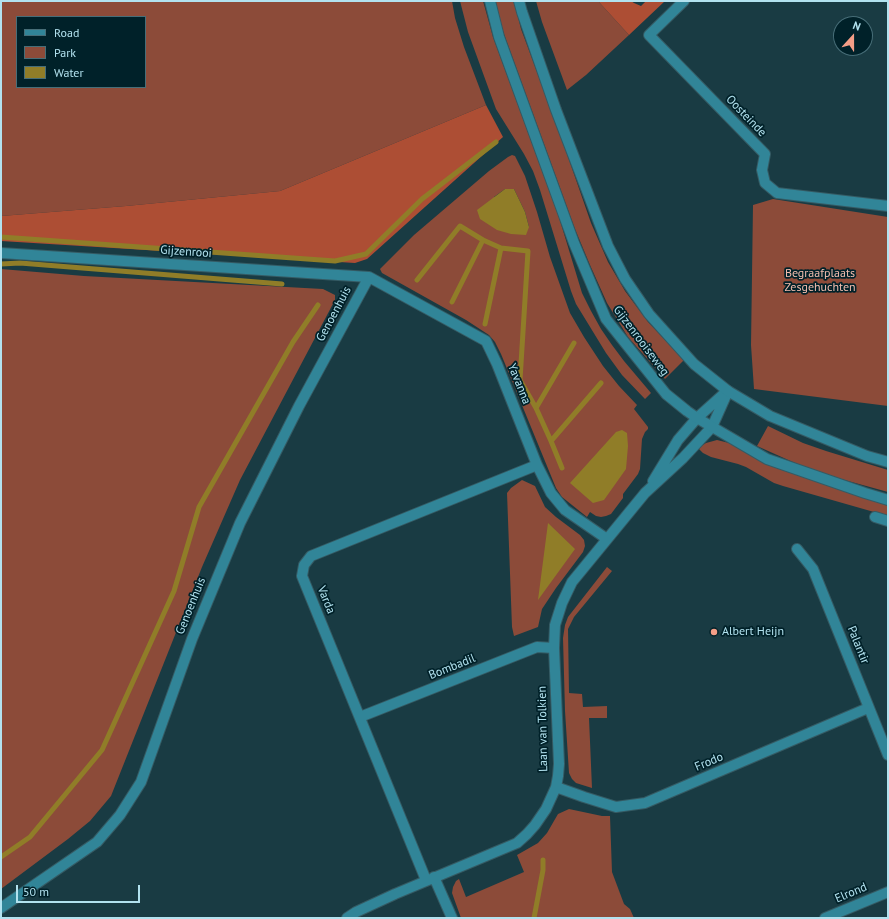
<!DOCTYPE html>
<html>
<head>
<meta charset="utf-8">
<style>
	body { margin:0 }
	#map { position:relative; width:889px; height:919px; overflow:hidden; background:#193b43; font-family:"PT Sans",sans-serif }
	canvas { display:block }
	.frame { position:absolute; inset:0; border:2px solid #b2e2ef; pointer-events:none }
	.legend { position:absolute; left:16px; top:16px; width:130px; height:72px; box-sizing:border-box; background:#002129; border:1px solid #476e78; margin:0; padding:5px 7px; list-style:none; font-size:12px; color:#b2e2ef }
	.legend li { display:flex; align-items:center; gap:8px; height:20px }
	.legend b { width:20px; border:1px solid #476e78 }
	.north { position:absolute; left:833px; top:16px; width:40px; height:40px; box-sizing:border-box; background:#002129; border:1px solid #476e78; border-radius:50%; rotate:21deg; font-size:11px; font-weight:700; line-height:16px; text-align:center; color:#b2e2ef }
	.north::after { content:''; display:block; margin:auto; width:14px; height:18px; background:#f49e87; clip-path:polygon(50% 0,100% 100%,50% 72%,0 100%) }
	.scale { position:absolute; left:16px; top:885px; width:124px; height:18px; box-sizing:border-box; border:2px solid #b2e2ef; border-top:0; padding-left:5px; font-size:12px; line-height:14px; white-space:nowrap; color:#b2e2ef; -webkit-text-stroke:3px #002129; paint-order:stroke }
</style>
</head>
<body>
<div id="map">
<canvas width="889" height="919"></canvas>
<div class="frame"></div>
<ul class="legend">
<li><b style="height:5px;background:#318598"></b>Road</li>
<li><b style="height:11px;background:#8c4b39"></b>Park</li>
<li><b style="height:11px;background:#907d28"></b>Water</li>
</ul>
<div class="north">N</div>
<div class="scale">50 m</div>
</div>
<script>
const c = document.querySelector('canvas').getContext('2d');
c.lineJoin = 'round';
function paint(path, color) {
  c.fillStyle = color;
  c.fill(path, 'evenodd');
}
function toPath(rows) {
  const path = new Path2D();
  for (const r of rows) {
    path.moveTo(r[0], r[1]);
    for (let i = 2; i < r.length; i += 2) path.lineTo(r[i], r[i + 1]);
  }
  return path;
}
function trace(path, color, width, dash) {
  c.strokeStyle = color;
  c.lineWidth = width;
  c.lineCap = dash ? 'butt' : 'round';
  c.setLineDash(dash || []);
  c.stroke(path);
}
function write(font, color, halo, rows, align = 'center') {
  c.font = font + ' "PT Sans",sans-serif';
  c.lineWidth = 3.5;
  c.setLineDash([]);
  c.textBaseline = 'middle';
  c.strokeStyle = halo;
  c.fillStyle = color;
  for (const [text, x, y, turn = 0] of rows) {
    c.save();
    c.translate(x, y);
    c.rotate((+turn || 0) * Math.PI / 180);
    c.textAlign = isNaN(turn) ? turn : align;
    if (halo) c.strokeText(text, 0, 0);
    c.fillText(text, 0, 0);
    c.restore();
  }
}
paint(toPath([
	[1,1,452,1,455,18,464,47,486,105,280,191,126,206,1,216],
	[17,17,145,17,145,87,17,87],
	[460,1,483,1,493,37,558,214,582,293,591,311,601,329,612,345,624,361,651,393,645,399,622,375,606,353,576,304,571,291,540,190,533,171,524,154,496,109,468,32],
	[494,1,514,1,521,29,559,131,591,223,608,262,625,291,648,322,684,360,665,379,628,337,607,303,590,265,575,229,504,34],
	[536,1,598,1,629,35,586,75,567,90,542,22],
	[512,155,515,156,525,176,537,212,550,257,570,313,584,337,603,366,619,386,637,405,634,409,648,427,648,429,645,432,642,439,640,469,638,474,623,494,623,498,611,514,606,516,601,517,596,516,590,512,587,517,562,497,556,488,501,354,495,342,489,335,466,320,382,273,380,269,414,235,489,171,508,157],
	[505,189,514,189,525,212,529,227,494,197],
	[773,199,888,217,888,406,754,389,751,345,753,205],
	[1,269,84,276,323,289,335,295,335,300,240,480,202,567,111,796,90,821,68,839,1,889],
	[768,426,803,443,826,451,888,470,888,492,830,476,804,467,757,446],
	[717,440,729,443,768,462,798,475,825,484,888,502,888,516,783,486,774,483,746,467,738,464,711,457,703,453,698,448,706,443],
	[522,480,535,486,545,507,556,517,580,535,584,540,585,546,583,552,556,588,542,609,538,627,514,636,512,627,507,493,511,488],
	[607,567,612,571,574,617,568,629,569,693,582,694,583,707,607,706,607,718,589,718,592,788,576,783,572,779,569,773,565,711,563,638,565,625,568,617],
	[569,809,602,816,610,816,612,872,624,904,630,909,634,918,461,918,452,893,453,887,456,881,459,879,466,897,524,872,517,855,538,843,547,833,558,814]
]), '#8c4b39');
paint(toPath([
	[598,1,631,1,634,3,641,6,646,1,665,1,629,35],
	[486,105,503,137,367,259,355,263,1,241,1,216,126,206,280,191]
]), '#ad4e34');
paint(toPath([
	[505,189,514,189,525,212,529,227,526,235,511,234,497,230,480,219,477,210],
	[622,430,627,433,628,446,626,469,604,500,593,503,570,483,616,432],
	[548,523,575,549,538,600]
]), '#907d28');
trace(toPath([
	[1,237,335,261,366,254,422,199,496,142],
	[1,264,20,263,282,284],
	[417,280,460,226,483,240],
	[452,302,483,240,501,248],
	[485,324,501,248,528,251,520,380,536,408],
	[551,441,536,408,574,343],
	[562,468,551,441,601,383],
	[1,857,30,837,102,750,174,591,199,507,293,342,318,305],
	[534,918,543,870,543,860]
]), '#907d28', 5);
const street = toPath([
	[684,1,649,35,765,154,762,170,765,183,777,193,888,206],
	[1,253,369,277,486,341,497,364,537,465,551,493,565,510,607,539],
	[653,481,678,440,697,418,726,392],
	[875,517,888,521],
	[797,549,813,569,888,755],
	[360,717,537,647,554,648],
	[556,787,584,797,616,807,645,803,868,708],
	[434,877,452,918],
	[426,880,302,576,304,565,311,556,537,465],
	[1,908,97,842,120,815,141,782,192,639,240,523,299,406,369,277],
	[347,918,356,912,395,894,517,843,527,834,535,825,546,809,556,787,558,776,559,764,554,648,555,625,562,603,572,582,645,493,683,458,712,427,728,391],
	[825,918,888,892]
]);
const secondary = toPath([
	[490,1,499,37,574,243,606,319,666,394,687,411,697,418,767,459,865,493,888,500],
	[519,1,522,12,556,110,608,246,625,279,649,314,694,364,728,391,770,416,867,456,888,462]
]);
trace(street, '#355b64', 12);
trace(secondary, '#355b64', 12);
trace(street, '#318598', 10);
trace(secondary, '#318598', 10);
for (const [x, y, r, color] of [
	[714,632,4,"#f49e87"]
]) {
  const dot = new Path2D();
  dot.arc(x, y, r, 0, 2 * Math.PI);
  c.fillStyle = color;
  c.fill(dot);
  trace(dot, '#002129', 1.5);
}
write('12px', '#b2e2ef', '#002129', [
	["Oosteinde",746,116,46],
	["Gijzenrooi",186,252,4],
	["Genoenhuis",334,314,-62],
	["Gijzenrooiseweg",641,341,53],
	["Yavanna",519,384,68],
	["Varda",326,600,68],
	["Genoenhuis",191,606,-68],
	["Palantir",858,645,68],
	["Bombadil",452,667,-22],
	["Laan van Tolkien",543,729,-91],
	["Frodo",709,762,-23],
	["Elrond",851,893,-23]
]);
write('12px', '#f2bdae', '#002129', [
	["Begraafplaats",820,274],
	["Zesgehuchten",820,288]
]);
write('12px', '#b2e2ef', '#002129', [
	["Albert Heijn",722,632]
], 'left');
</script>
</body>
</html>
